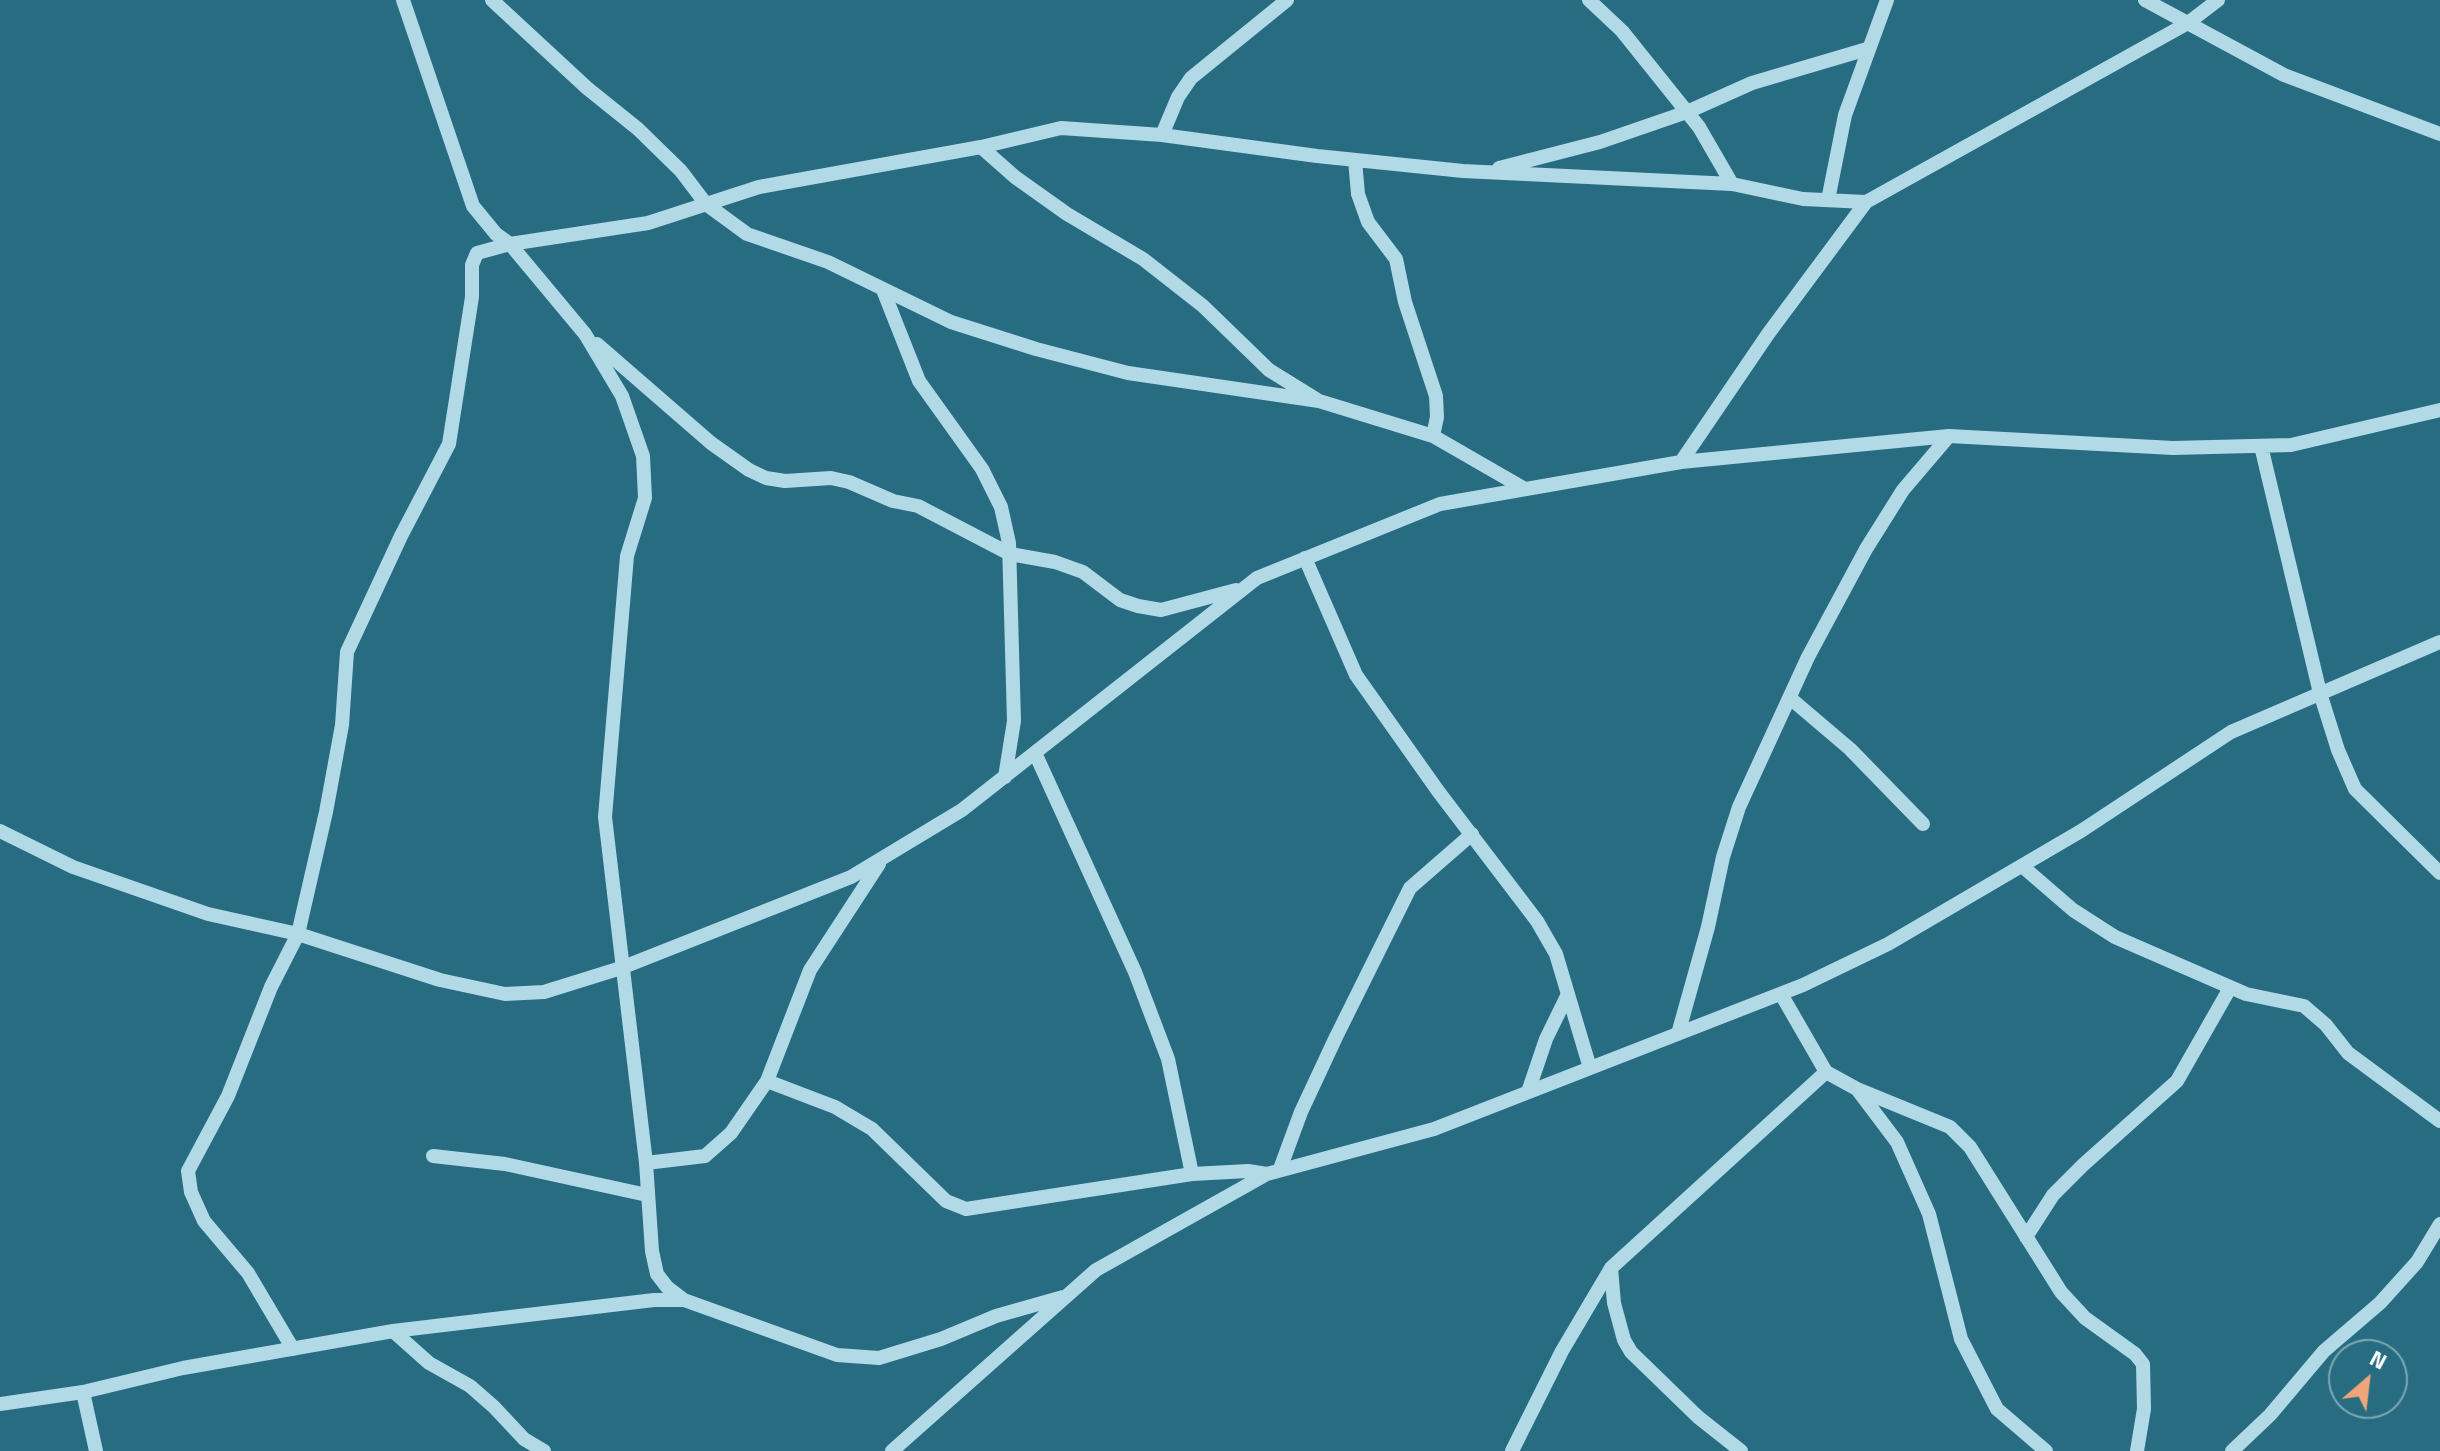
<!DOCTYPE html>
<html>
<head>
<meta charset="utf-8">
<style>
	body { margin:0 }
	#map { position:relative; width:2440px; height:1451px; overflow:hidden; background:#286c82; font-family:"Titillium Web",sans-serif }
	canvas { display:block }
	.north { position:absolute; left:2328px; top:1339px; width:80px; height:80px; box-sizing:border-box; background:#286c82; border:2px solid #7ea7b4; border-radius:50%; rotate:28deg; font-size:22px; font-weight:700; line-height:32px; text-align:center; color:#fff }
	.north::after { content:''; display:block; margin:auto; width:28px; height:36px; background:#eea678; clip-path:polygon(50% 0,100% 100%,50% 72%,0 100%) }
</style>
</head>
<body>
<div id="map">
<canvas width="2440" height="1451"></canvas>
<div class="north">N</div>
</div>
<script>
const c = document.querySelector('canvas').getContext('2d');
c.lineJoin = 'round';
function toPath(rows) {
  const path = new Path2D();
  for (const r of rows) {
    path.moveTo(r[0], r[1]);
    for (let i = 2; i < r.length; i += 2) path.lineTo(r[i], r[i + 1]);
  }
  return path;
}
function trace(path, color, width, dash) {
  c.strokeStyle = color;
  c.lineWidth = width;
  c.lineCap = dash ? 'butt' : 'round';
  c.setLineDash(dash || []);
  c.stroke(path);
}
trace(toPath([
	[403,0,473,206,496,234,510,244,585,334,622,396,643,456,645,498,627,556,605,817,646,1163,652,1251,657,1274,667,1287,684,1300],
	[492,0,587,88,638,129,681,171,706,204,747,234,828,262,951,322,1036,349,1128,373,1319,401],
	[1589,0,1622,31,1699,127,1732,184],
	[2145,0,2284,75,2440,134],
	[1162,135,1178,97,1191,78,1287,0],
	[981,147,1015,177,1067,214,1143,259,1203,306,1269,370,1319,401,1433,436,1525,489],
	[1355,160,1358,194,1368,222,1396,259,1405,302,1436,396,1437,417,1433,436],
	[1499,168,1600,142,1687,112,1752,83,1867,49],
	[1828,200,1845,115,1887,0],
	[883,290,919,381,982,469,1001,507,1009,543,1014,721,1005,777],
	[597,344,711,443,749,470,766,478,785,481,831,478,849,482,893,501,918,506,1010,554,1055,562,1083,572,1120,600,1138,606,1161,610,1236,590],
	[2261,446,2320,693,2338,750,2355,789,2440,873],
	[1681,462,1768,334,1866,202,2188,23,2218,0],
	[1305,558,1356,675,1438,791,1537,921,1556,954,1590,1068],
	[1790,698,1850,749,1923,824],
	[1035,753,1135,972,1168,1059,1192,1174],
	[0,831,73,867,208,914,298,934,440,980,505,994,544,992,621,968,851,877,962,810,1257,578,1440,504,1681,462,1949,436,2173,448,2291,445,2440,410],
	[2022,866,2073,910,2115,937,2246,994,2304,1006,2326,1025,2348,1053,2440,1121],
	[1678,1034,1708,927,1723,857,1739,807,1808,657,1866,549,1903,490,1949,436],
	[1826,1072,1857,1089,1897,1142,1929,1214,1961,1339,1997,1409,2046,1451],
	[767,1081,835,1107,872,1129,946,1201,966,1209,1192,1174,1248,1171,1267,1174],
	[1857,1089,1950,1127,1970,1147,2061,1292,2085,1318,2135,1354,2143,1364,2144,1409,2137,1451],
	[1528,1092,1546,1039,1567,996],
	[433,1156,505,1164,647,1195],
	[646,1163,705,1156,731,1133,767,1081,810,970,879,864],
	[1280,1169,1301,1112,1336,1037,1410,888,1472,834],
	[2026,1237,2053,1195,2083,1165,2177,1081,2230,988],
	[1611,1268,1614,1303,1624,1340,1631,1352,1698,1417,1741,1451],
	[393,1331,429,1363,470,1386,494,1407,524,1439,544,1451],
	[293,1349,248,1273,204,1221,191,1192,188,1171,228,1096,271,987,298,934,326,812,342,725,347,652,401,536,449,444,472,297,472,265,477,253,510,244,648,223,759,187,981,147,1061,128,1162,135,1317,156,1463,171,1732,184,1803,199,1866,202],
	[83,1392,96,1451],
	[0,1404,83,1392,183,1368,393,1331,654,1300,684,1300,837,1355,879,1358,941,1339,996,1316,1063,1297],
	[892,1451,1096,1270,1267,1174,1434,1129,1803,985,1888,944,2081,831,2231,732,2440,642],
	[1512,1451,1562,1351,1611,1268,1826,1072,1781,994],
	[2232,1451,2270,1415,2324,1351,2380,1303,2417,1262,2440,1224]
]), '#b1dae6', 14);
</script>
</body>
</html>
